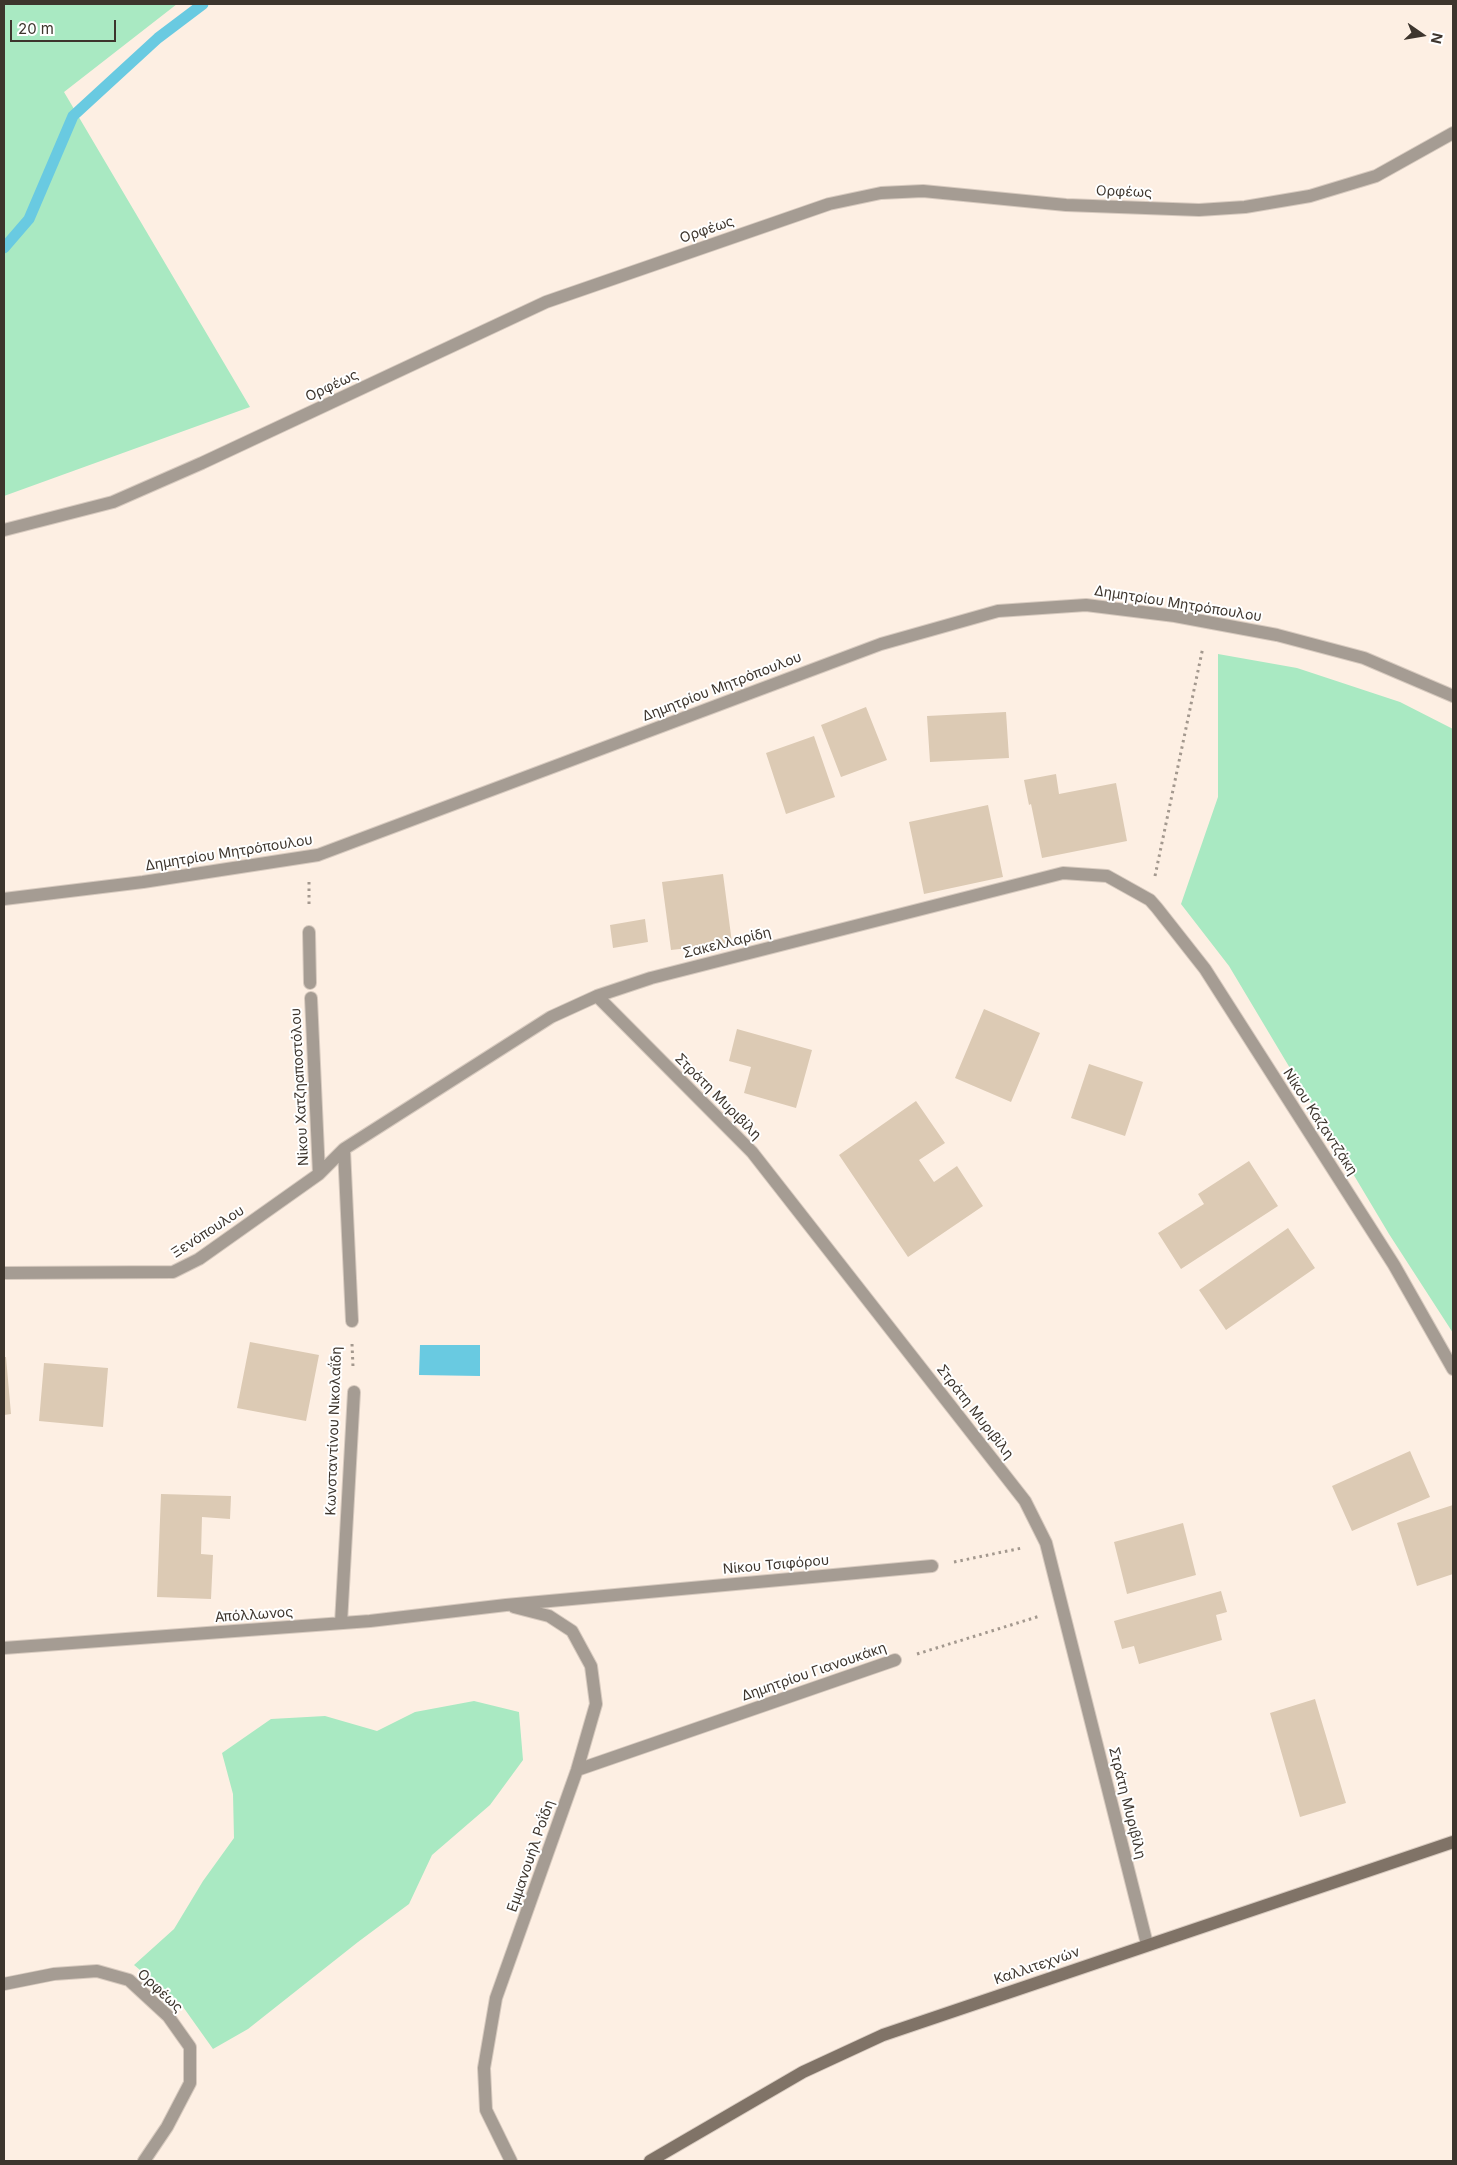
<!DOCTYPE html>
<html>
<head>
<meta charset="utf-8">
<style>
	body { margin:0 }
	#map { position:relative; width:1457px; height:2165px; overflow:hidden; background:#fdefe3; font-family:Inter,sans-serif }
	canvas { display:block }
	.frame { position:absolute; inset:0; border:5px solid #3d352d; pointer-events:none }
	.north { position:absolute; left:1397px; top:10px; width:50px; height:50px; -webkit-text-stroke:4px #fff; paint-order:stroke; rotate:103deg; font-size:14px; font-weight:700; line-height:20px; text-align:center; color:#3d352d }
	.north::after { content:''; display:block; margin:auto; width:18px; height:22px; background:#3d352d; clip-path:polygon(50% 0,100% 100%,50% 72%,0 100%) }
	.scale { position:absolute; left:10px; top:20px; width:106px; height:22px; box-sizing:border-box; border:2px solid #3d352d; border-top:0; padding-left:6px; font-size:15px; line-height:18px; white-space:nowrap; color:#3d352d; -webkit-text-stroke:4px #fff; paint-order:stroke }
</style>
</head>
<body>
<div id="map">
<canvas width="1457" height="2165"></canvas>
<div class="frame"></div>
<div class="north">N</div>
<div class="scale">20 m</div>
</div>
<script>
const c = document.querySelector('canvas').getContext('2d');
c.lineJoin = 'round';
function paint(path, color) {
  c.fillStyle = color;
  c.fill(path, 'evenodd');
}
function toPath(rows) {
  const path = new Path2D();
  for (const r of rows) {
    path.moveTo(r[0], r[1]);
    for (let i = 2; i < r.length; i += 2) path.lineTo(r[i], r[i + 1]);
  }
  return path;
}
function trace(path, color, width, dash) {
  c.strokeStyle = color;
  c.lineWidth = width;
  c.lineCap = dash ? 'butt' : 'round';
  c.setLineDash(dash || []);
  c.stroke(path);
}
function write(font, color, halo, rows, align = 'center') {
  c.font = font + ' Inter,sans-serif';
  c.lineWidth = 4;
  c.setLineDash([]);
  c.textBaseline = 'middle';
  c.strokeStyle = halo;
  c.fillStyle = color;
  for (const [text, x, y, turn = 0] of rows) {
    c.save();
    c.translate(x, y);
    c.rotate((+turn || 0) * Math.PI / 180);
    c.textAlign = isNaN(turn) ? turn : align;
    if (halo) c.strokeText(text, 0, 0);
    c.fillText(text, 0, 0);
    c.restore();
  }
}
paint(toPath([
	[4,4,177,4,64,92,250,407,4,496],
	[1218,654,1297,668,1400,702,1453,729,1453,1333,1389,1234,1229,966,1181,904,1218,797],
	[474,1701,519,1712,523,1760,490,1805,432,1855,409,1904,358,1942,248,2029,213,2049,181,2004,134,1965,174,1929,203,1881,234,1838,233,1794,222,1753,271,1719,325,1716,377,1731,415,1712]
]), '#a9e9c2');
paint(toPath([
	[420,1345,480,1345,480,1376,419,1375]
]), '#69cae1');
trace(toPath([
	[4,248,29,219,73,116,158,38,203,4]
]), '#69cae1', 11);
paint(toPath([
	[866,707,887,760,841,777,821,725],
	[1006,712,1009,758,930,762,927,716],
	[814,736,835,797,786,814,766,753],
	[1056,774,1059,794,1116,783,1127,841,1042,858,1031,804,1029,805,1024,780],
	[988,805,1003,877,924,894,909,822],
	[723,874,732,943,671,950,662,882],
	[645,919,648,942,613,948,610,925],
	[984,1009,1040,1033,1011,1102,955,1078],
	[737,1029,812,1050,796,1108,744,1093,751,1067,729,1061],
	[1089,1064,1143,1082,1125,1136,1071,1118],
	[916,1101,945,1143,919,1160,934,1182,957,1166,983,1206,908,1257,839,1155],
	[1249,1161,1278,1206,1181,1269,1158,1233,1204,1204,1198,1194],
	[1288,1228,1315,1268,1226,1330,1199,1290],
	[250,1342,319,1355,306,1421,237,1408],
	[4,1357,6,1357,11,1414,4,1415],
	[44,1363,108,1368,103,1427,39,1421],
	[1410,1451,1430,1497,1352,1531,1332,1486],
	[161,1494,231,1496,230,1519,202,1517,201,1554,213,1555,211,1599,157,1597],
	[1453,1505,1453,1574,1417,1586,1397,1523],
	[1183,1523,1196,1575,1127,1594,1114,1542],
	[1221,1591,1227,1612,1216,1615,1222,1640,1139,1664,1134,1646,1122,1649,1114,1621],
	[1315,1699,1346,1803,1300,1817,1270,1713]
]), '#dccab4');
const street = toPath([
	[4,530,113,502,202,463,546,302,829,204,881,193,923,191,1066,205,1199,210,1245,207,1310,196,1376,176,1453,133],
	[4,899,143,882,318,855,881,644,998,611,1086,605,1175,616,1277,635,1364,658,1453,696],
	[309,932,310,983],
	[597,996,752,1152,1025,1501,1046,1543,1147,1944],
	[311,998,319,1174],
	[344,1149,352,1321],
	[4,1273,173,1272,199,1259,319,1174,344,1149,551,1017,597,996,651,978,1063,873,1107,876,1150,900,1157,908,1205,969,1394,1265,1453,1369],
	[341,1623,354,1392],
	[4,1648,370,1621,506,1605,932,1566],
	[577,1770,895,1660],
	[4,1984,54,1974,97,1971,129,1980,168,2016,190,2047,190,2083,167,2127,144,2161],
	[511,2161,486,2110,484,2068,496,1998,577,1770,596,1704,591,1666,572,1631,549,1616,514,1607]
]);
const secondary = toPath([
	[650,2161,803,2072,883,2035,1453,1842]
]);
trace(street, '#d7cabf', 14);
trace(secondary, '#d7cabf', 14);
trace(toPath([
	[1155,876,1203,647],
	[309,882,309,908],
	[352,1344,353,1367],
	[954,1562,1022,1548],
	[917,1654,1040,1616]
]), '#a3988e', 3, [2.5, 4]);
trace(street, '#a59c93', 12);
trace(secondary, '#807367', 12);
write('14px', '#3d352d', '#fff', [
	["Ορφέως",1124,192,2],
	["Ορφέως",707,230,-19],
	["Ορφέως",332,386,-25],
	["Δημητρίου Μητρόπουλου",1178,604,9],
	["Δημητρίου Μητρόπουλου",722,687,-21],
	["Δημητρίου Μητρόπουλου",229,853,-9],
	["Σακελλαρίδη",727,943,-14],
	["Νίκου Χατζηαποστόλου",300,1087,-93],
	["Στράτη Μυριβίλη",718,1097,45],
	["Νίκου Καζαντζάκη",1320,1122,57],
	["Ξενόπουλου",208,1232,-33],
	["Στράτη Μυριβίλη",975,1412,52],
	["Κωνσταντίνου Νικολαΐδη",334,1431,-88],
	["Νίκου Τσιφόρου",776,1565,-5],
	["Απόλλωνος",254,1615,-4],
	["Δημητρίου Γιανουκάκη",814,1672,-19],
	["Στράτη Μυριβίλη",1127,1803,76],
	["Εμμανουήλ Ροΐδη",531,1856,-71],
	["Καλλιτεχνών",1037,1966,-19],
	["Ορφέως",160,1991,43]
]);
</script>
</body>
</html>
